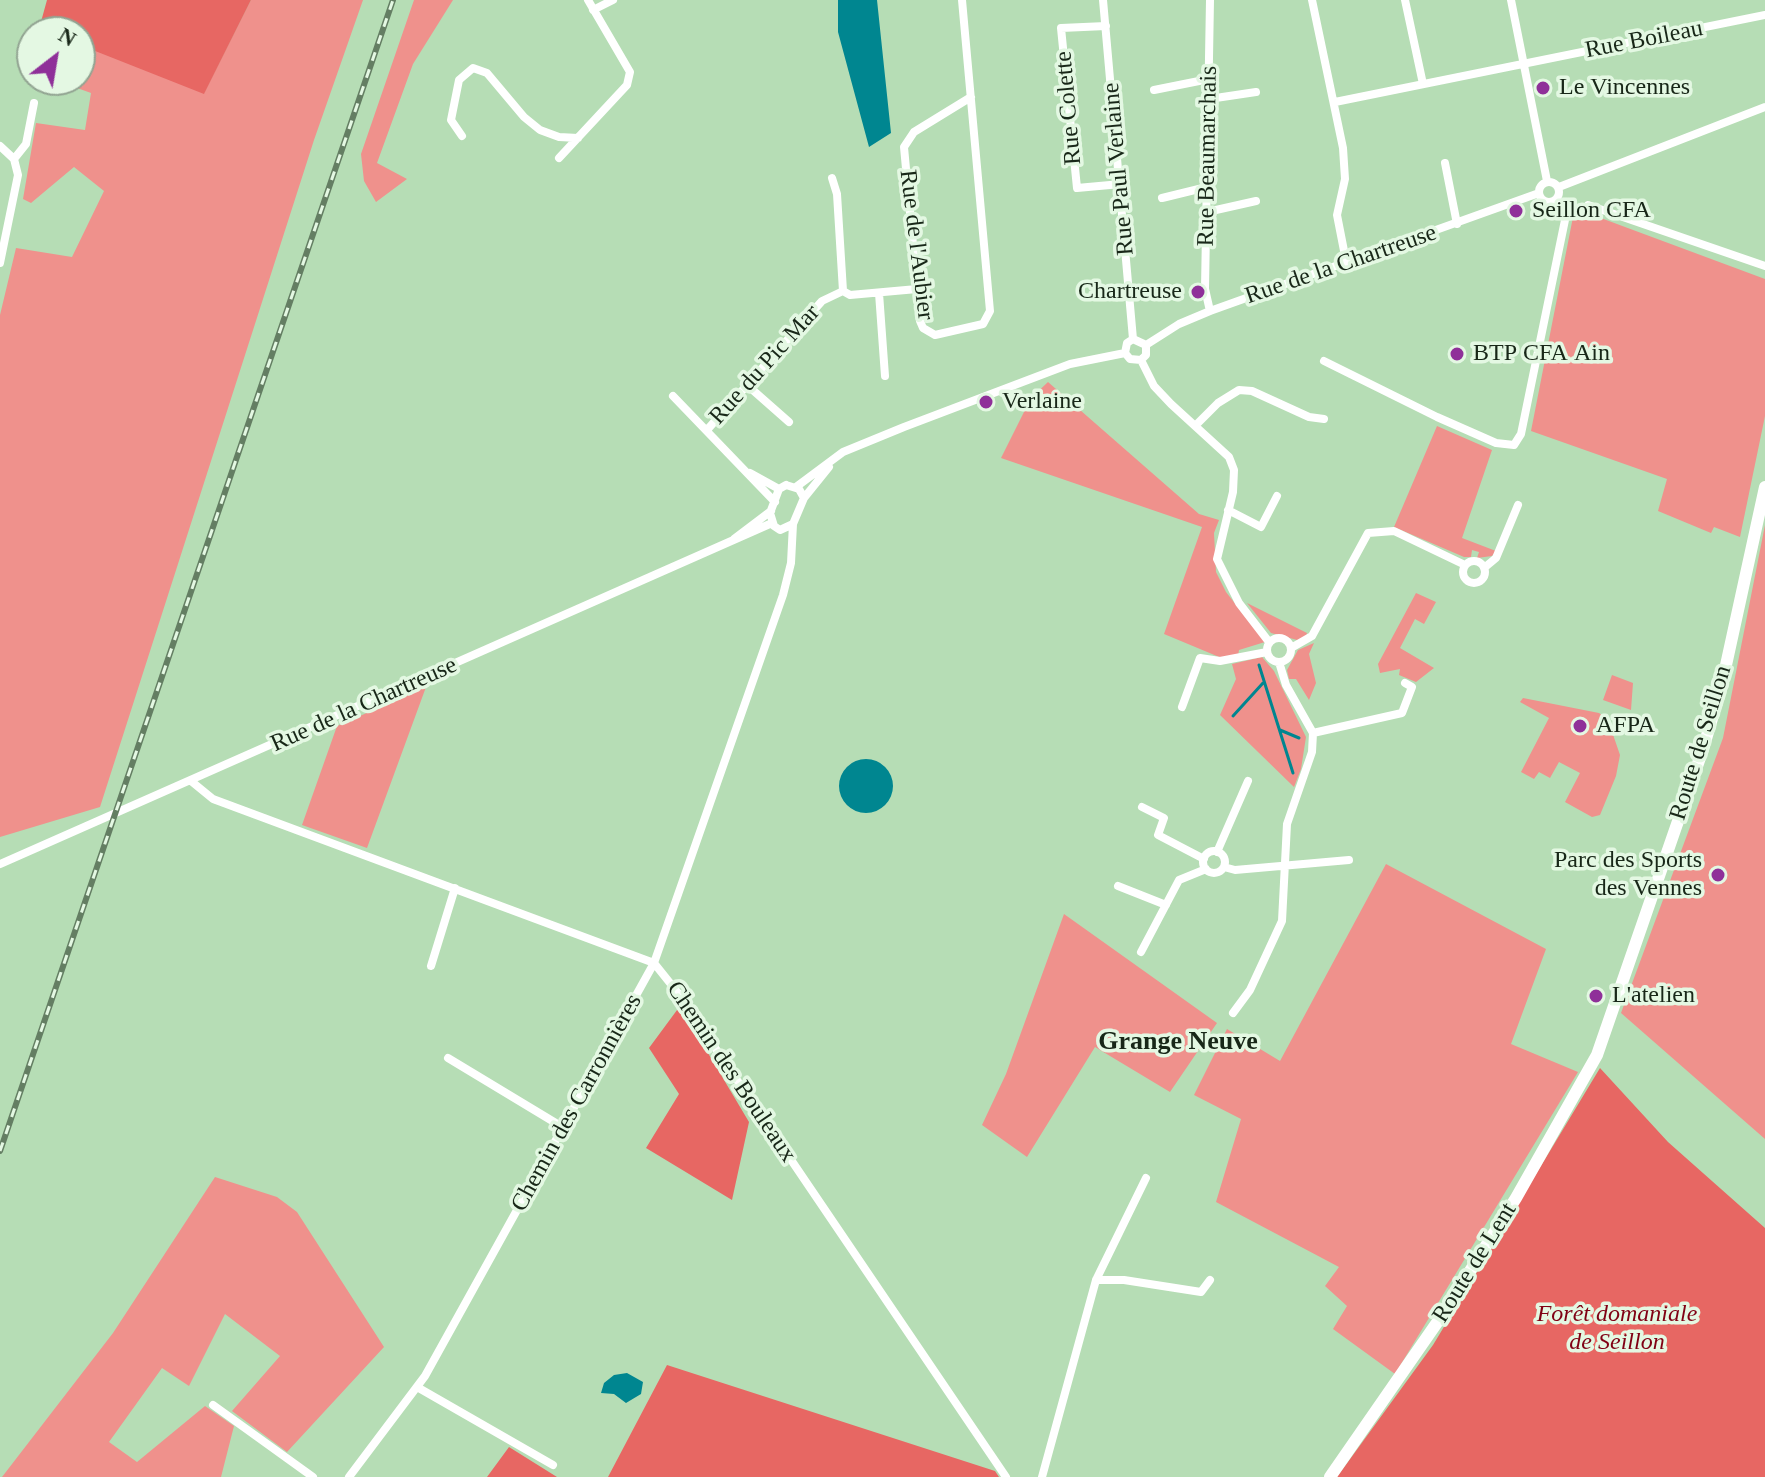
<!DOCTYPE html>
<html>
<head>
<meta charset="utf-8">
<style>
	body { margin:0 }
	#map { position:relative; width:1765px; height:1477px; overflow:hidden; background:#b6ddb5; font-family:Georgia,serif }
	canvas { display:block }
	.north { position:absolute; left:16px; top:16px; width:80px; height:80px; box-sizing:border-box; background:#e4f8e3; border:2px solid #92a492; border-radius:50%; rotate:31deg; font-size:22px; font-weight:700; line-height:32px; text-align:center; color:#182718 }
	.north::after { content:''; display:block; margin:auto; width:28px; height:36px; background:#8f3099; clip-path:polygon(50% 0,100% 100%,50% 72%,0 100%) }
</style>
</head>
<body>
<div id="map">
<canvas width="1765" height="1477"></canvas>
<div class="north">N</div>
</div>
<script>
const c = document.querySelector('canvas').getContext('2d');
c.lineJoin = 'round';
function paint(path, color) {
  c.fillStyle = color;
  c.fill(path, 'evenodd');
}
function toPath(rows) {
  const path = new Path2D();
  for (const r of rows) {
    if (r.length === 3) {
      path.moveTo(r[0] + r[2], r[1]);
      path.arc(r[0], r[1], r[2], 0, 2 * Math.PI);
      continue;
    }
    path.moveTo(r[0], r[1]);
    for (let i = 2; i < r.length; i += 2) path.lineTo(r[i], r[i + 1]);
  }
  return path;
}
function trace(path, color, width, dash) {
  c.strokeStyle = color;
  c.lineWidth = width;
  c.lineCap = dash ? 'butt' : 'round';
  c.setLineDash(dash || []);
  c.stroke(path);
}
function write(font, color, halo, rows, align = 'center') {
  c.font = font + ' Georgia,serif';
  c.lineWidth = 7;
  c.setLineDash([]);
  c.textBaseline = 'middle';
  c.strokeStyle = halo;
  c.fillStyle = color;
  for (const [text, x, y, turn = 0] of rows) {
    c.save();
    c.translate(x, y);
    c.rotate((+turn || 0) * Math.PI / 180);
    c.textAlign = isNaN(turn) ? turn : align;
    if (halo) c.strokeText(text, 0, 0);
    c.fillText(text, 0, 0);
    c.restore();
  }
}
paint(toPath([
	[251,0,363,0,314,140,100,807,0,837,0,315,16,248,72,257,104,191,74,167,31,203,23,199,36,123,85,130,91,93,66,84,68,80,80,80,80,56,85,46,204,93],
	[414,0,453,0,413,64,377,163,407,179,376,202,364,181,361,154],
	[1582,211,1765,279,1765,416,1740,537,1714,527,1711,533,1658,511,1667,479,1531,431,1573,217],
	[1048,382,1199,514,1219,520,1214,533,1216,572,1226,592,1265,642,1239,650,1238,656,1224,659,1164,634,1202,527,1001,458,1031,398],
	[1437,426,1492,450,1462,538,1496,551,1492,556,1477,558,1479,552,1472,550,1471,557,1464,557,1394,527],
	[1765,525,1765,1139,1621,1013,1723,738],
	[1416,593,1436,602,1424,624,1415,619,1400,648,1434,668,1416,682,1399,675,1400,669,1380,673,1378,664],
	[1247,603,1307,633,1306,637,1301,641,1271,633],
	[1314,643,1309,654,1316,683,1309,700,1296,679,1289,679,1287,670,1298,650],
	[1262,657,1274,671,1306,737,1301,769,1294,787,1220,715,1236,679,1232,664],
	[1612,675,1633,683,1631,710,1603,700],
	[426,687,367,848,302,825,337,726],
	[1523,698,1599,713,1608,720,1620,755,1616,776,1600,815,1592,817,1565,802,1580,773,1559,762,1550,778,1539,772,1534,779,1521,772,1549,718,1520,702],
	[1386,864,1546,949,1511,1044,1578,1072,1395,1374,1333,1329,1347,1306,1325,1286,1339,1267,1216,1202,1241,1119,1194,1095,1227,1029,1280,1061],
	[1064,914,1217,1023,1170,1092,1095,1047,1027,1157,982,1125,1006,1074],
	[215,1177,277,1197,297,1212,384,1347,287,1452,232,1411,280,1356,225,1314,189,1386,162,1368,109,1442,137,1462,205,1406,234,1426,221,1477,2,1477,113,1333]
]), '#ef918c');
paint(toPath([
	[47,0,251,0,204,94,80,45,80,32,39,29],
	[680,1006,749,1122,732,1200,646,1148,679,1094,649,1048],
	[1600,1068,1668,1142,1765,1228,1765,1477,1337,1477,1433,1345],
	[667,1365,995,1471,999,1477,608,1477],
	[509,1447,557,1477,487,1477]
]), '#e76763');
paint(toPath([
	[838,0,877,0,891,133,869,147,838,32],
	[866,786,27],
	[614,1375,627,1373,643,1382,641,1394,626,1403,614,1394,601,1393,604,1383]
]), '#008690');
trace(toPath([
	[1259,665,1293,773],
	[1233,716,1263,683],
	[1280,730,1299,738]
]), '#008690', 3);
trace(toPath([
	[962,0,990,311,983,324,935,335,923,328,920,321,904,147,914,132,971,97],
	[1103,0,1133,339],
	[1210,0,1205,289,1210,311],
	[1312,0,1343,148,1345,179,1337,215,1346,261],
	[1405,0,1423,84],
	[1511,0,1547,181],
	[593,10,613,0],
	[1106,26,1061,28,1077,188,1121,184],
	[1154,90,1209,79],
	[1209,99,1256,92],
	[1335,102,1765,15],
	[462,136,451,120,459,80,473,68,487,73,524,117,540,130,559,137,578,138],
	[0,146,14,159,18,175,0,263],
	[559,158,627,85,630,72,588,0],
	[14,159,26,144,34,103],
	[1445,163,1457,224],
	[832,178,837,194,843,291],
	[1549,192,10],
	[1559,187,1765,107],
	[1162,198,1207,187],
	[1588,205,1765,266],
	[1207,212,1256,201],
	[879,293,885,376],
	[1146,345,1179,324,1210,311,1539,193],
	[1125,353,1130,359,1141,360,1146,355,1146,345],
	[1125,353,1127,343,1133,339,1146,345],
	[1141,360,1154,386,1171,404,1229,457,1234,470,1233,492,1217,559,1239,603,1269,642],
	[1324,361,1437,417,1496,443,1514,445,1521,434,1565,220,1556,200],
	[747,385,789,422],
	[673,396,775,502],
	[1196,425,1218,403,1239,390,1252,391,1309,417,1324,419],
	[707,430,822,301,843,291,850,295,917,289],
	[750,473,779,489],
	[786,485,799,489,804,498,793,524,780,530,774,526,770,513,779,489,786,485],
	[796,487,843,452,904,427,1070,364,1125,353],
	[804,498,829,467],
	[1228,510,1261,527,1277,496],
	[734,539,771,511],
	[1474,572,11],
	[1484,568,1496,558,1518,505],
	[1279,650,12],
	[1291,648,1312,636,1368,533,1394,531,1465,565],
	[1182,707,1200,658,1220,661,1267,652],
	[1313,733,1402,713,1412,687,1405,683],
	[191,781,213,799,654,963,678,993,1006,1477],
	[1142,807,1164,818,1158,835,1204,859],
	[1214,862,11],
	[1217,852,1248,781],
	[0,864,772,523],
	[1224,867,1235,870,1349,860],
	[1118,886,1166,905],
	[1141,952,1179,880,1206,869],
	[431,966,455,888],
	[1233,1013,1250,990,1282,921,1287,824,1312,752,1313,733,1286,685,1279,662],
	[448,1058,564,1128],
	[1096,1280,1124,1280,1201,1292,1210,1280],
	[417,1387,553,1465],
	[213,1405,313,1477],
	[349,1477,425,1376,654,963,783,595,791,563,793,524],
	[1042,1477,1096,1280,1146,1178]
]), '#fff', 8);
trace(toPath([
	[1330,1477,1443,1314,1516,1198,1597,1055,1703,749,1721,688,1765,487]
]), '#fff', 12);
const rail = toPath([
	[0,1151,393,0]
]);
trace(rail, '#647e63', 6);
trace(rail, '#e4f8e3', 3, [9]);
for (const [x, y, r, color] of [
	[1543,88,8,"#8f3099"],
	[1516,211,8,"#8f3099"],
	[1198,292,8,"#8f3099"],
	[1457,354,8,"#8f3099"],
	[986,402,8,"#8f3099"],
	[1580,726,8,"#8f3099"],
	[1718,875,8,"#8f3099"],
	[1596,996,8,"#8f3099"]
]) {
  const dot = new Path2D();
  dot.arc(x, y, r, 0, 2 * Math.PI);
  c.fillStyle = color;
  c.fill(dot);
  trace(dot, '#e4f8e3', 3);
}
write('24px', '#182718', '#e4f8e3', [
	["Rue Boileau",1644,40,-11],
	["Rue Colette",1069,108,-95],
	["Rue Beaumarchais",1208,156,-89],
	["Rue Paul Verlaine",1119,169,-95],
	["Rue de l'Aubier",916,245,83],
	["Rue de la Chartreuse",1341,265,-19],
	["Rue du Pic Mar",765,365,-48],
	["Rue de la Chartreuse",364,705,-24],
	["Route de Seillon",1701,743,-73],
	["Chemin des Bouleaux",731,1072,56],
	["Chemin des Carronnières",577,1103,-61],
	["Route de Lent",1475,1263,-58]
]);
write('24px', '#182718', '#e4f8e3', [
	["Le Vincennes",1559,88],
	["Seillon CFA",1532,211],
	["Chartreuse",1182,292,"right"],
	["BTP CFA Ain",1473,354],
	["Verlaine",1002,402],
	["AFPA",1596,726],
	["Parc des Sports",1702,861,"right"],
	["des Vennes",1702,889,"right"],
	["L'atelien",1612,996]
], 'left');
write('italic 24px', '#800114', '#e4f8e3', [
	["Forêt domaniale",1617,1315],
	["de Seillon",1617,1343]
]);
write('bold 26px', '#182718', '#e4f8e3', [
	["Grange Neuve",1178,1042]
]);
</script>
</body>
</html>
